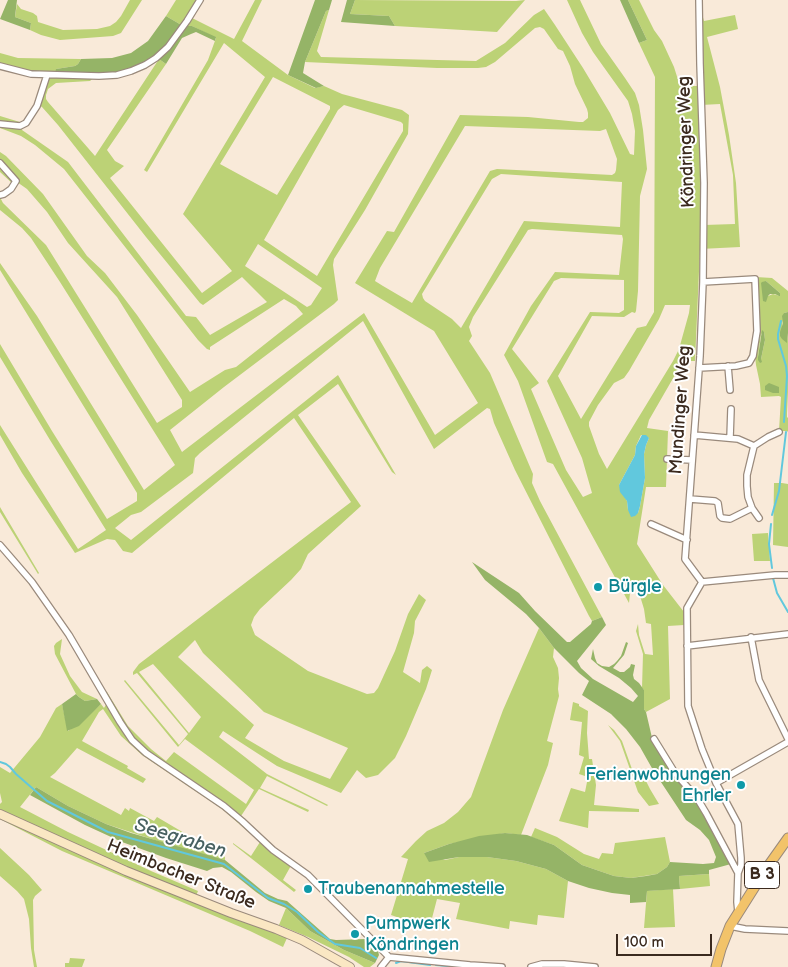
<!DOCTYPE html>
<html>
<head>
<meta charset="utf-8">
<style>
	body { margin:0 }
	#map { position:relative; width:788px; height:967px; overflow:hidden; background:#f9ead9; font-family:"Balsamiq Sans",sans-serif }
	canvas { display:block }
	.scale { position:absolute; left:616px; top:934px; width:96px; height:22px; box-sizing:border-box; border:2px solid #3b2a1e; border-top:0; padding-left:6px; font-size:15px; line-height:18px; white-space:nowrap; color:#3b2a1e; -webkit-text-stroke:4px #fff; paint-order:stroke }
</style>
</head>
<body>
<div id="map">
<canvas width="788" height="967"></canvas>
<div class="scale">100 m</div>
</div>
<script>
const c = document.querySelector('canvas').getContext('2d');
c.lineJoin = 'round';
function paint(path, color) {
  c.fillStyle = color;
  c.fill(path, 'evenodd');
}
function toPath(rows) {
  const path = new Path2D();
  for (const r of rows) {
    path.moveTo(r[0], r[1]);
    for (let i = 2; i < r.length; i += 2) path.lineTo(r[i], r[i + 1]);
  }
  return path;
}
function trace(path, color, width, dash) {
  c.strokeStyle = color;
  c.lineWidth = width;
  c.lineCap = dash ? 'butt' : 'round';
  c.setLineDash(dash || []);
  c.stroke(path);
}
function write(font, color, halo, rows, align = 'center') {
  c.font = font + ' "Balsamiq Sans",sans-serif';
  c.lineWidth = 4;
  c.setLineDash([]);
  c.textBaseline = 'middle';
  c.strokeStyle = halo;
  c.fillStyle = color;
  for (const [text, x, y, turn = 0] of rows) {
    c.save();
    c.translate(x, y);
    c.rotate((+turn || 0) * Math.PI / 180);
    c.textAlign = isNaN(turn) ? turn : align;
    if (halo) c.strokeText(text, 0, 0);
    c.fillText(text, 0, 0);
    c.restore();
  }
}
paint(toPath([
	[130,0,142,0,121,33,113,36,60,40,41,35,30,30,31,23,15,17,17,4,21,9,33,13,37,16,38,22,63,30,97,29,110,26,116,22,121,16],
	[176,0,198,0,188,16,234,39,255,0,262,0,242,41,288,75,315,88,324,86,342,94,402,110,409,115,408,134,365,210,334,259,333,265,338,300,334,304,224,387,170,430,182,452,364,313,435,435,478,403,434,331,355,283,387,231,394,232,460,115,528,117,579,122,583,122,588,118,588,113,587,109,575,84,570,66,563,51,558,49,544,29,540,27,535,28,495,62,486,67,478,68,437,68,305,62,326,11,329,10,317,51,321,57,476,61,505,43,534,15,544,9,555,25,583,68,610,113,630,154,634,155,635,131,632,114,628,101,593,52,582,33,567,0,580,0,601,44,625,78,635,93,639,105,643,130,647,169,640,196,638,291,636,311,635,313,632,312,624,317,592,316,558,376,581,419,637,328,646,326,654,312,655,77,639,43,647,40,628,0,639,0,654,30,662,41,674,67,680,86,700,86,699,3,704,21,735,15,738,29,707,37,720,87,729,135,736,183,740,247,700,249,695,361,683,361,649,420,647,428,668,431,666,487,646,487,637,544,663,585,684,612,684,625,668,626,670,699,646,712,644,709,644,690,642,688,643,654,636,631,638,624,639,635,645,654,653,655,651,624,646,623,644,609,637,586,631,584,629,603,553,464,547,462,518,381,504,355,531,306,555,272,619,275,623,239,622,235,532,229,528,230,473,317,469,327,472,336,469,341,490,373,496,387,533,474,532,483,540,501,602,617,592,621,589,616,515,470,494,423,490,409,487,408,434,449,363,321,200,453,195,458,193,473,141,512,131,515,115,528,131,540,338,375,396,475,392,472,338,384,298,415,361,506,308,554,301,569,291,580,260,609,254,617,251,625,255,635,308,671,367,694,374,693,378,688,395,651,408,614,419,594,426,600,415,621,414,633,403,672,420,683,422,670,427,666,432,670,426,689,406,736,395,758,378,775,366,778,357,770,341,793,277,766,223,731,219,737,267,774,328,805,327,806,267,776,260,788,309,810,308,812,259,789,241,816,280,853,293,862,283,880,296,890,294,892,233,844,233,843,251,856,260,842,222,809,142,755,121,736,103,709,99,712,82,741,128,766,127,768,146,779,143,783,77,748,55,773,50,777,121,815,125,808,129,811,130,808,154,821,157,817,225,857,225,860,188,851,106,824,68,806,36,787,20,807,68,832,151,871,198,891,194,901,287,938,283,947,250,931,62,851,0,819,0,804,2,802,0,793,0,767,10,773,40,737,56,708,62,704,68,731,89,715,101,704,104,708,107,703,103,695,107,692,128,726,151,749,166,761,174,752,246,804,254,790,185,739,178,747,124,681,125,680,179,745,188,734,137,673,133,675,133,672,139,664,351,502,294,418,132,553,123,551,115,540,107,539,75,553,22,473,0,435,0,425,78,549,106,530,50,440,0,357,0,344,52,431,107,519,137,501,137,493,0,270,0,263,37,316,144,490,175,465,60,282,31,238,22,228,0,210,0,197,3,203,46,245,157,423,182,407,182,400,117,297,68,243,47,212,27,189,17,182,13,184,0,172,0,152,6,156,43,194,87,256,105,273,137,315,190,392,225,370,236,367,303,314,296,306,284,299,210,347,210,350,207,349,198,340,64,169,35,145,21,136,0,128,0,116,23,123,22,130,68,162,186,316,196,317,210,335,267,302,242,277,203,305,200,303,146,237,58,125,42,107,38,105,48,74,32,73,0,65,0,53,18,58,81,59,78,64,75,66,56,69,96,75,90,81,56,83,48,89,46,95,46,99,48,102,95,156,159,59,166,64,107,150,115,161,124,166,110,178,202,293,232,271,183,214,265,77,224,43,147,172,144,170,208,60,216,38,192,26,183,26,166,16],
	[273,77,330,106,330,109,277,195,220,164],
	[720,104,733,175,735,224,704,225,701,105],
	[344,105,401,122,403,124,403,131,317,276,264,240,338,110],
	[465,126,600,131,606,129,617,159,616,170,615,173,612,175,497,169,490,171,412,303,383,286,375,281,380,268],
	[501,174,622,182,620,227,524,221,461,328,452,319,425,301,423,298,422,294,492,179],
	[258,244,322,288,311,305,307,307,245,266],
	[561,278,624,280,624,310,619,313,590,312,547,381,582,458,592,493,583,497,566,470,531,389,539,383,512,349,554,281],
	[665,305,690,305,689,313,679,349,673,361,607,469,599,454,589,426,589,422,598,405,614,383,624,378,629,371,659,319],
	[641,435,649,438,646,445,644,454,645,478,640,506,638,513,628,510,627,501,619,485,635,455,636,446],
	[195,640,203,653,264,712,348,748,330,779,284,761,245,738,254,725,178,657],
	[153,664,201,717,189,733,139,672],
	[355,0,516,1,525,0,497,32,395,26,389,16,350,14],
	[756,277,772,278,788,291,788,312,784,313,782,327,787,342,788,333,788,392,787,413,787,417,788,418,788,432,787,431,779,431,781,397,779,396,761,397,760,384,756,365,755,356,759,341,760,314,758,279],
	[766,281,780,293,780,296,773,294,768,296,763,295,763,290],
	[764,332,765,340,761,359,758,357,761,334],
	[774,483,782,483,788,484,788,547,773,545],
	[0,507,39,573,38,574,0,512],
	[768,533,770,561,754,561,752,534],
	[539,628,554,648,553,657,558,668,559,678,558,689,559,696,547,741,553,743,548,765,521,835,505,833,449,844,424,853,445,860,459,857,487,857,516,861,546,869,568,881,564,918,538,915,537,925,510,921,509,929,456,919,460,903,437,899,431,922,416,918,414,923,391,915,408,859,401,857,416,841,427,831,444,823,458,812,471,797,503,710],
	[62,639,60,654,70,676,82,692,97,699,85,701,79,697,76,694,55,654,54,646,56,643],
	[573,702,579,704,579,706,588,711,587,733,589,759,592,759,596,785,594,805,639,809,639,812,589,811,588,828,559,821,571,788,585,792,588,777,579,774,584,757,579,755,582,722,570,720],
	[608,725,614,730,622,741,633,772,641,771,650,789,659,804,649,806,638,792,620,741],
	[535,828,557,837,584,854,599,859,602,853,613,854,615,843,665,837,670,862,667,867,657,874,631,878,614,876,582,865,554,845,531,837],
	[0,848,29,875,42,890,35,896,33,900,34,950,37,967,34,967,31,948,29,919,24,899,17,891,0,876],
	[709,874,710,886,680,889,679,876],
	[673,889,675,927,644,928,647,891],
	[286,908,310,931,344,950,375,963,370,967,364,967,349,957,308,937,279,925],
	[70,958,85,959,82,967,65,967,65,963,69,963]
]), '#bcd276');
paint(toPath([
	[8,0,17,0,15,17,31,23,30,30,0,19],
	[315,0,332,0,329,10,326,11,305,62,303,73,324,86,316,88,288,75],
	[347,0,355,0,350,14,389,16,395,26,341,22],
	[620,0,628,0,647,40,639,43],
	[166,16,183,26,192,26,216,37,215,41,196,32,191,34,182,38,166,64,156,57,145,65,116,73,55,74,56,69,75,66,78,64,81,59,112,58,131,53,148,41],
	[766,281,780,293,780,296,779,296,775,294,770,294,768,296,766,302,763,301,761,283,762,282],
	[788,312,788,333,787,343,782,339,780,336,780,332,783,323,782,316,784,313],
	[762,330,764,332,765,340,761,359,762,362,760,363,758,360,758,357],
	[769,383,779,387,779,393,773,393,765,390,765,386],
	[472,562,519,593,535,611,567,642,570,642,591,624,592,621,602,617,606,625,577,661,581,668,593,679,633,702,638,696,631,688,619,678,599,666,591,659,593,649,595,658,597,663,602,666,609,667,614,664,617,661,621,656,626,642,628,643,624,655,613,668,620,672,624,672,630,667,631,664,635,665,633,675,634,679,639,683,644,690,644,709,646,712,653,742,673,773,699,804,731,864,709,870,709,874,679,876,680,889,647,891,646,902,630,903,630,895,612,893,589,888,568,881,546,869,516,861,487,857,459,857,429,862,424,853,449,844,479,836,505,833,527,835,554,845,582,865,614,876,631,878,646,876,657,874,667,867,670,862,703,864,714,863,716,857,709,840,700,830,686,820,653,770,640,747,626,729,611,714,582,695,589,681,579,673,554,648,539,628,526,614,485,580],
	[76,694,79,697,85,701,97,699,101,704,79,726,67,731,62,704],
	[36,787,68,806,106,824,131,833,225,860,265,893,278,899,287,901,330,939,336,940,366,939,377,947,379,955,375,963,344,950,310,931,286,908,269,901,256,892,231,872,222,867,213,868,207,871,166,858,122,842,85,825,30,795]
]), '#95b467');
paint(toPath([
	[642,435,646,435,649,438,646,445,644,454,645,478,640,506,638,513,635,516,631,517,628,510,627,501,620,492,619,485,635,455,636,446]
]), '#61c8dd');
trace(toPath([
	[781,321,778,334,778,339,786,366,787,376,784,422],
	[772,515,779,491,786,432],
	[771,524,769,544,772,568],
	[773,578,777,593,788,612],
	[0,762,6,764,10,767,16,774,47,801,108,832,224,864,268,898,284,904,297,912,318,932,335,944,360,948,376,958],
	[396,963,401,961,430,965],
	[436,965,459,967]
]), '#61c8dd', 2);
const street = toPath([
	[699,0,700,64,704,183,703,282,700,356,685,559,702,582,687,608,688,706,702,749,716,783,738,824,741,858,741,865,738,873],
	[0,66,31,74,99,76,117,75,131,71,145,65,156,58,168,47,187,21,200,0],
	[0,124,20,126,26,123,37,106,47,75],
	[0,163,16,181,11,189,4,194,0,195],
	[728,366,730,390],
	[699,368,736,366,749,363,753,356,757,331,755,279,703,282],
	[694,435,738,439,754,446,747,475,747,486,748,497,752,508,759,518],
	[730,438,731,409],
	[754,446,768,437,779,432],
	[667,459,692,460],
	[690,499,715,501,718,503,720,516,722,518,730,519,752,508],
	[651,524,687,540],
	[0,545,32,582,69,635,120,722,132,740,146,753,224,806,242,821,273,850,308,875,389,957,470,965,502,967],
	[702,582,775,575,788,575],
	[751,637,759,680,788,739],
	[687,646,788,634],
	[654,739,675,773,697,798,706,813,738,873,737,902,738,912],
	[716,783,788,742],
	[730,926,745,929,788,931],
	[381,967,389,957],
	[531,967,542,964,564,964,595,967]
]);
const secondary = toPath([
	[0,814,126,871,231,913,276,929,302,940,350,967]
]);
const primary = toPath([
	[716,967,721,949,730,926,766,869,788,838]
]);
trace(street, '#9a8a7c', 8);
trace(secondary, '#9a8a7c', 10);
trace(primary, '#9a8a7c', 11);
trace(street, '#fff', 5.5);
trace(secondary, '#fae7c3', 8);
trace(primary, '#f2c36a', 9);
for (const [x, y, r, color] of [
	[598,587,5,"#0f9aa8"],
	[741,785,5,"#0f9aa8"],
	[308,889,5,"#0f9aa8"],
	[355,934,5,"#0f9aa8"]
]) {
  const dot = new Path2D();
  dot.arc(x, y, r, 0, 2 * Math.PI);
  c.fillStyle = color;
  c.fill(dot);
  trace(dot, '#fff', 2);
}
for (const [x, y, w] of [
	[762,875,35]
]) {
  const box = new Path2D();
  box.roundRect(x - w / 2, y - 13.5, w, 27, 4);
  c.fillStyle = '#fff';
  c.fill(box);
  trace(box, '#3b2a1e', 1);
}
write('bold 16px', '#3b2a1e', null, [
	["B 3",762,875]
]);
write('18px', '#3b2a1e', '#fff', [
	["Köndringer Weg",687,142,-92],
	["Mundinger Weg",681,410,-86],
	["Heimbacher Straße",181,875,22]
]);
write('18px', '#0d838f', '#fff', [
	["Bürgle",608,587],
	["Ferienwohnungen",731,775,"right"],
	["Ehrler",731,796,"right"],
	["Traubenannahmestelle",318,889],
	["Pumpwerk",365,924],
	["Köndringen",365,945]
], 'left');
write('italic 19px', '#486161', '#fff', [
	["Seegraben",180,839,17]
]);
</script>
</body>
</html>
